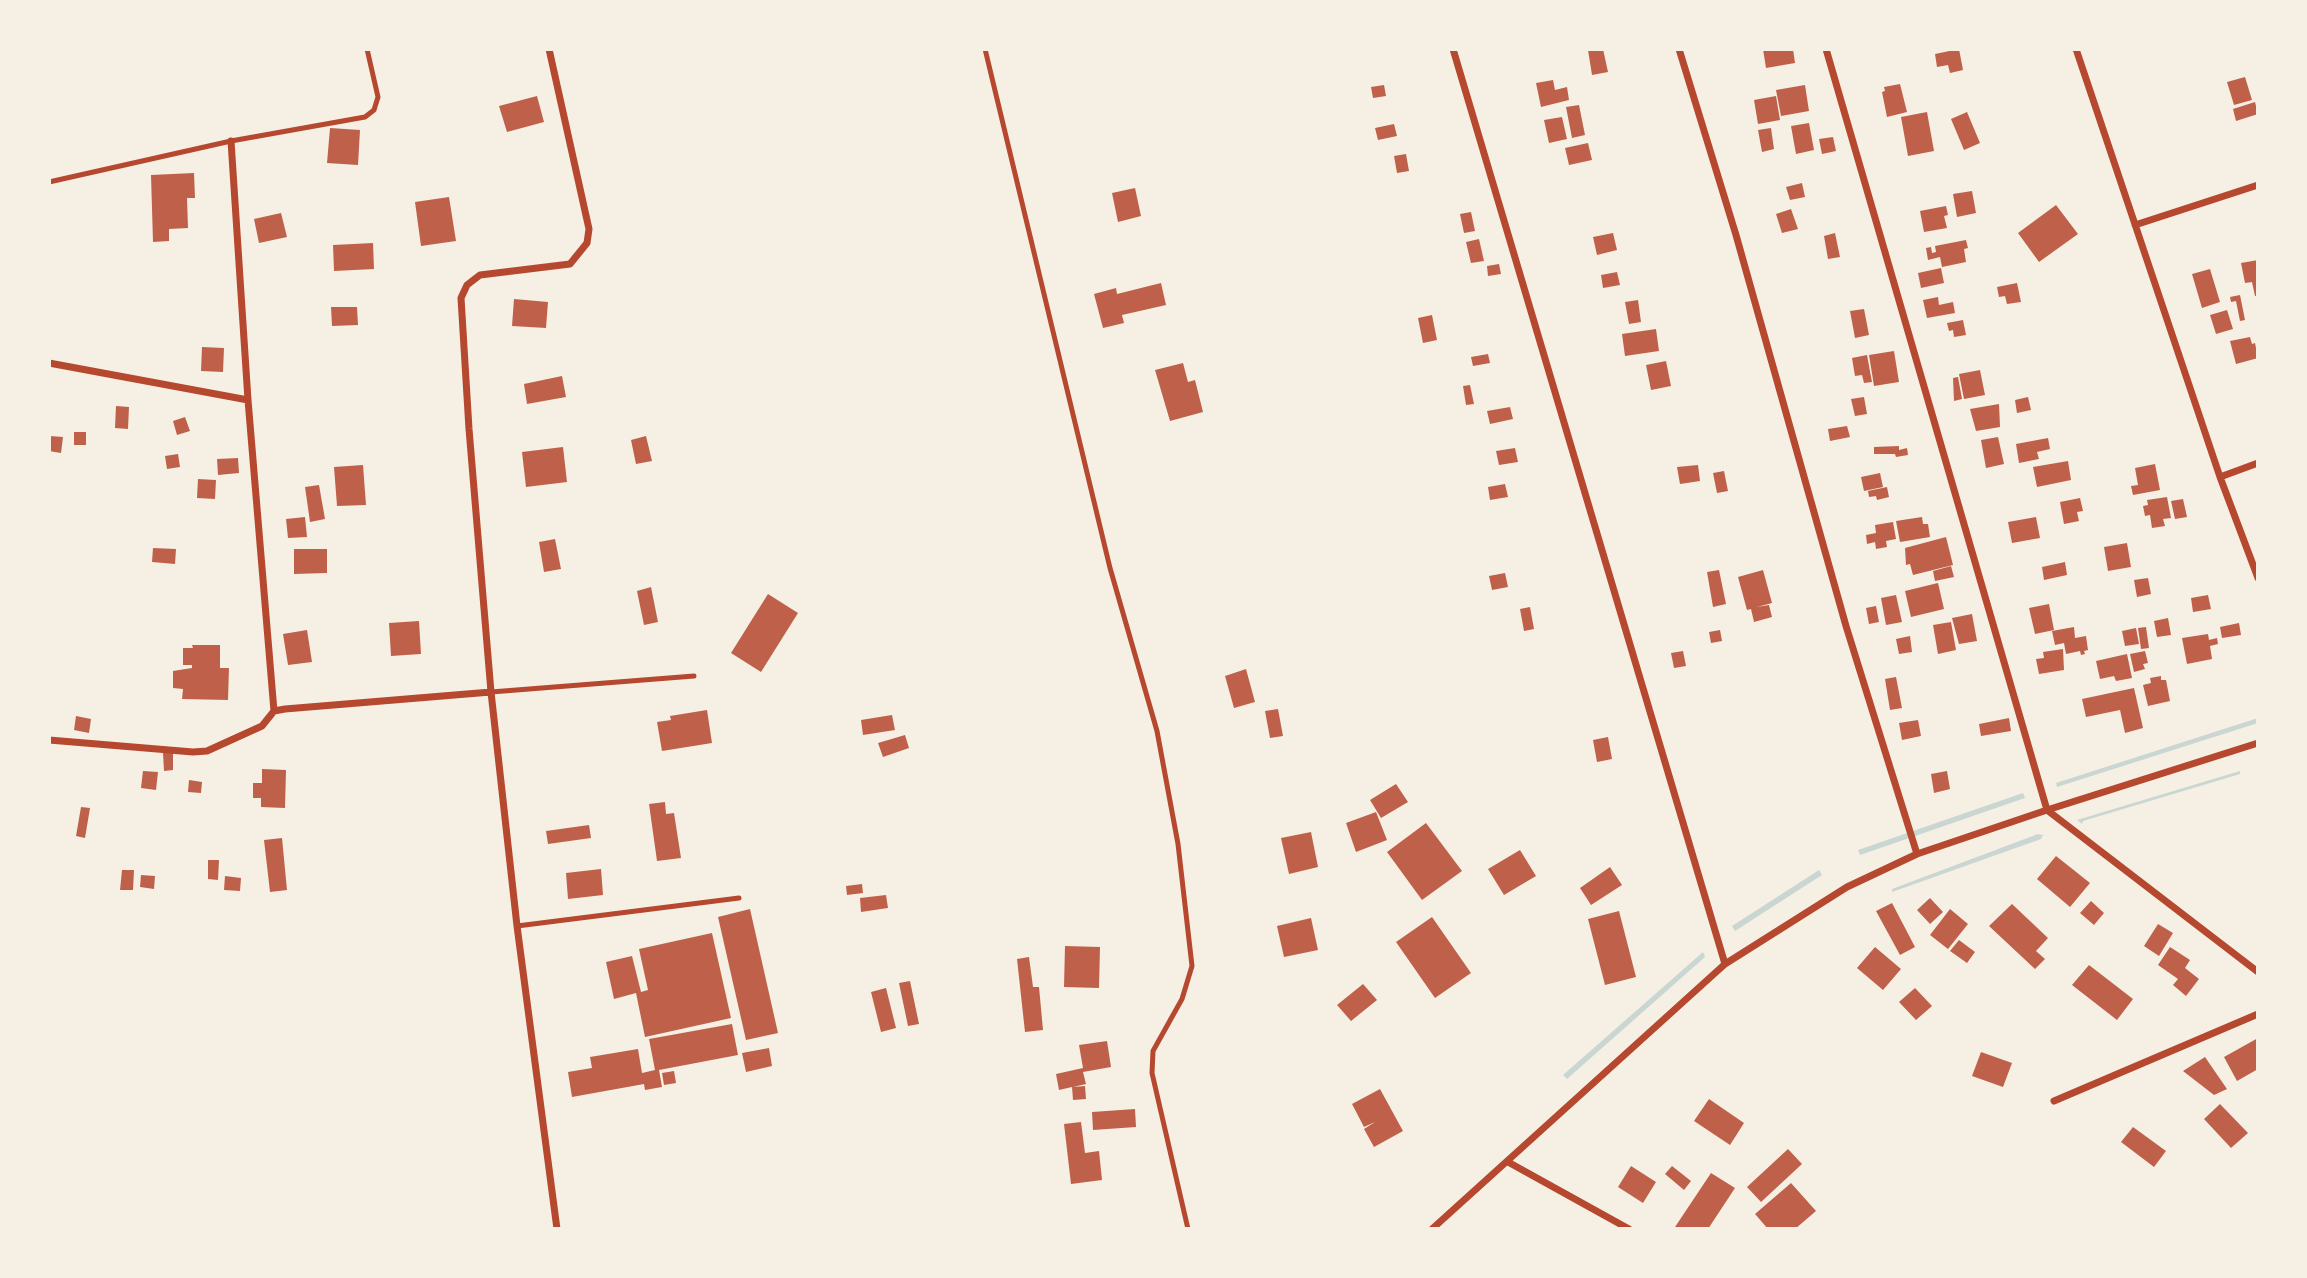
<!DOCTYPE html>
<html>
<head>
<meta charset="utf-8">
<style>
	body { margin:0 }
	#map { position:relative; width:2307px; height:1278px; overflow:hidden; background:#f6efe4; font-family:Jost,sans-serif }
	canvas { display:block }
	.frame { position:absolute; inset:0; border:51px solid #f6efe4; pointer-events:none }
</style>
</head>
<body>
<div id="map">
<canvas width="2307" height="1278"></canvas>
<div class="frame"></div>
</div>
<script>
const c = document.querySelector('canvas').getContext('2d');
c.lineJoin = 'round';
function paint(path, color) {
  c.fillStyle = color;
  c.fill(path, 'evenodd');
}
function toPath(rows) {
  const path = new Path2D();
  for (const r of rows) {
    path.moveTo(r[0], r[1]);
    for (let i = 2; i < r.length; i += 2) path.lineTo(r[i], r[i + 1]);
  }
  return path;
}
function trace(path, color, width, dash) {
  c.strokeStyle = color;
  c.lineWidth = width;
  c.lineCap = dash ? 'butt' : 'round';
  c.setLineDash(dash || []);
  c.stroke(path);
}
paint(toPath([
	[2258,718,2258,723,2057,787,2056,783],
	[2240,771,2240,774,2083,821,2082,824,2077,820],
	[2023,793,2025,798,1860,855,1858,850],
	[2038,834,2043,835,2041,839,1892,892,1892,889],
	[1819,870,1822,875,1735,931,1732,926],
	[1703,952,1705,957,1567,1079,1563,1075]
]), '#c9d6d2');
paint(toPath([
	[1603,49,1608,72,1592,75,1588,50],
	[1763,49,1793,49,1795,63,1766,68],
	[1959,49,1963,70,1950,73,1948,65,1937,67,1935,54],
	[2245,77,2252,100,2234,105,2227,82],
	[1553,80,1555,90,1567,87,1569,100,1541,107,1536,83],
	[1900,84,1907,112,1887,117,1882,92,1885,91,1884,87],
	[1384,85,1386,96,1373,98,1371,87],
	[1805,85,1809,111,1781,116,1776,90],
	[537,96,544,122,507,132,499,106],
	[1776,96,1780,120,1758,124,1754,100],
	[2255,102,2258,114,2236,121,2233,109],
	[1579,105,1585,135,1572,138,1566,107],
	[1927,112,1934,151,1908,156,1901,117],
	[1967,112,1980,143,1964,150,1951,119],
	[1562,117,1567,139,1549,143,1544,120],
	[1809,123,1814,150,1796,154,1791,126],
	[1394,124,1397,136,1378,140,1375,128],
	[330,128,360,130,358,165,327,163],
	[1771,128,1774,149,1762,152,1758,130],
	[1833,137,1836,151,1822,154,1819,139],
	[1588,143,1592,160,1569,165,1565,148],
	[1406,154,1409,171,1397,173,1394,156],
	[194,173,195,198,187,198,188,228,169,229,169,241,153,242,151,175],
	[1802,183,1805,197,1790,200,1786,187],
	[1135,188,1141,216,1118,222,1112,193],
	[1972,191,1976,213,1957,217,1953,194],
	[449,197,456,241,421,246,415,202],
	[2056,205,2078,234,2039,262,2018,233],
	[1946,206,1948,215,1944,216,1947,228,1924,232,1920,211],
	[1791,209,1798,229,1782,233,1776,214],
	[1471,212,1475,231,1464,233,1460,214],
	[281,213,287,237,259,243,254,219],
	[1613,233,1617,250,1597,255,1593,237],
	[1835,233,1840,257,1828,259,1824,236],
	[1479,239,1484,261,1471,263,1466,242],
	[1966,240,1968,248,1964,249,1966,262,1942,267,1940,257,1928,260,1926,248,1931,247,1932,253,1936,252,1935,246],
	[373,243,374,269,334,271,333,245],
	[2258,260,2258,296,2255,296,2252,282,2245,283,2241,263],
	[1499,264,1501,274,1488,276,1487,266],
	[1941,268,1944,283,1921,288,1918,273],
	[2210,269,2220,302,2202,308,2192,274],
	[1617,272,1620,285,1603,288,1601,275],
	[1161,283,1166,305,1122,315,1124,323,1103,328,1094,294,1116,288,1117,294],
	[2017,283,2021,302,2007,304,2005,296,1999,297,1997,287],
	[2240,295,2245,320,2240,321,2236,301,2231,302,2230,297],
	[1938,297,1939,305,1953,302,1955,313,1927,318,1923,300],
	[514,299,548,302,546,328,512,326],
	[1638,300,1641,322,1629,324,1625,302],
	[331,307,357,307,358,325,332,326],
	[1864,309,1869,335,1855,338,1850,311],
	[2227,310,2233,329,2216,334,2210,315],
	[1432,315,1437,340,1423,343,1418,318],
	[1963,320,1966,335,1954,337,1953,330,1949,331,1947,323],
	[1656,329,1659,351,1625,356,1622,334],
	[2250,337,2252,344,2255,343,2258,358,2236,364,2230,341],
	[202,347,224,348,223,372,201,371],
	[1894,351,1899,382,1874,386,1869,355],
	[1488,354,1490,363,1473,366,1471,357],
	[1867,355,1872,382,1864,383,1862,375,1855,376,1852,358],
	[1666,361,1671,386,1651,390,1646,365],
	[1183,363,1188,382,1195,380,1203,412,1170,421,1155,370],
	[1980,370,1985,395,1964,399,1959,374],
	[562,376,566,397,527,404,524,384],
	[1958,377,1962,399,1954,401,1953,378],
	[1470,385,1474,404,1466,405,1463,386],
	[1864,397,1867,414,1855,416,1851,399],
	[2028,397,2031,410,2017,413,2015,400],
	[1999,404,2000,427,1976,431,1970,409],
	[116,406,129,407,128,429,115,428],
	[1510,407,1513,419,1490,424,1487,411],
	[185,417,190,431,177,435,173,421],
	[1847,426,1850,437,1830,441,1828,429],
	[74,432,86,432,86,445,74,445],
	[50,436,63,437,61,453,49,451],
	[646,436,652,461,636,464,631,440],
	[1998,437,2004,464,1986,468,1981,440],
	[2048,438,2050,449,2037,452,2039,459,2019,463,2016,444],
	[1899,446,1899,450,1907,448,1908,455,1896,457,1895,454,1874,454,1874,447],
	[563,447,567,482,526,487,522,452],
	[1515,448,1518,462,1499,465,1496,451],
	[178,454,180,467,167,469,165,456],
	[238,458,239,473,218,475,217,459],
	[2068,461,2071,480,2037,487,2033,467],
	[2155,464,2160,490,2133,495,2131,486,2138,485,2135,468],
	[363,465,366,505,337,506,334,467],
	[1698,465,1700,481,1680,484,1677,467],
	[1724,471,1728,491,1717,493,1713,473],
	[1880,473,1883,487,1864,491,1861,477],
	[198,479,216,480,215,499,197,498],
	[1505,484,1508,497,1490,500,1488,487],
	[319,485,325,519,310,522,305,487],
	[1887,487,1889,497,1877,500,1876,496,1869,497,1868,491],
	[2167,497,2171,518,2163,519,2165,526,2152,528,2150,515,2145,516,2143,506,2148,505,2147,500],
	[2080,498,2083,511,2077,512,2079,521,2064,524,2060,502],
	[2183,499,2187,517,2175,519,2171,501],
	[305,517,307,537,288,538,286,519],
	[1922,517,1923,524,1928,524,1930,537,1900,542,1896,521],
	[2036,517,2040,538,2012,543,2008,522],
	[1893,522,1896,539,1886,541,1887,547,1876,549,1875,542,1867,544,1866,535,1876,533,1875,525],
	[1946,537,1953,565,1913,575,1910,564,1906,565,1905,548],
	[555,539,561,569,544,572,539,542],
	[2127,543,2131,567,2108,571,2104,547],
	[153,548,176,549,175,564,152,562],
	[294,549,327,549,327,573,294,574],
	[2065,562,2067,575,2044,580,2042,567],
	[1951,566,1954,577,1935,581,1933,571],
	[1719,570,1726,604,1713,607,1707,572],
	[1763,570,1772,603,1757,607,1769,605,1772,617,1754,622,1751,609,1747,610,1738,577],
	[1505,573,1508,587,1492,590,1489,576],
	[2148,578,2151,594,2137,597,2134,580],
	[1938,583,1944,609,1911,617,1905,591],
	[651,587,658,622,644,625,637,591],
	[768,594,798,613,761,672,731,653],
	[1896,595,1902,622,1886,625,1881,598],
	[2208,595,2211,609,2193,612,2191,598],
	[2049,604,2054,630,2035,634,2029,608],
	[1876,606,1879,622,1869,624,1866,608],
	[1530,607,1534,629,1524,631,1520,609],
	[1972,614,1977,641,1959,644,1952,618],
	[2168,618,2171,635,2157,637,2154,621],
	[419,621,421,654,391,656,389,623],
	[1951,622,1956,650,1938,654,1933,625],
	[2239,623,2241,635,2222,638,2220,627],
	[2074,627,2075,638,2086,636,2088,650,2084,651,2085,654,2081,655,2080,651,2066,654,2064,643,2055,645,2052,631],
	[2146,627,2149,648,2141,649,2138,628],
	[2136,628,2139,644,2125,646,2122,631],
	[307,630,312,662,288,665,283,634],
	[1720,630,1722,641,1711,643,1709,632],
	[2208,634,2209,640,2217,638,2218,644,2210,646,2212,659,2187,664,2182,638],
	[1910,636,1912,652,1899,654,1896,639],
	[192,645,220,645,220,668,229,668,228,700,182,699,183,689,173,688,173,671,192,668,192,665,183,665,183,648,193,648],
	[2063,649,2064,670,2039,674,2036,659,2044,658,2043,652],
	[1683,651,1686,666,1674,668,1671,653],
	[2145,651,2148,663,2143,664,2145,669,2134,672,2130,654],
	[2127,654,2132,678,2116,681,2114,676,2100,679,2096,661],
	[1246,669,1255,702,1234,708,1225,676],
	[2161,676,2161,680,2166,680,2170,701,2148,706,2143,685,2151,683,2150,678],
	[1896,677,1902,708,1890,710,1885,679],
	[2134,688,2143,728,2125,733,2120,710,2086,717,2082,699],
	[1278,709,1283,736,1270,738,1265,711],
	[707,710,712,743,662,751,657,722,671,720,670,716],
	[892,715,895,730,863,735,861,720],
	[76,716,91,719,89,733,74,730],
	[2009,718,2011,731,1981,736,1979,724],
	[1918,720,1921,736,1902,740,1899,723],
	[905,735,909,748,883,757,878,743],
	[1608,737,1612,759,1597,762,1593,740],
	[163,753,173,753,173,770,164,771],
	[262,769,286,770,285,808,261,807,261,798,253,798,253,783,262,783],
	[143,771,158,772,156,790,141,788],
	[1947,771,1950,789,1934,793,1931,774],
	[189,780,202,782,201,793,188,792],
	[1396,784,1408,802,1381,818,1370,800],
	[665,802,666,814,674,813,681,858,657,861,649,804],
	[81,807,90,808,85,838,76,836],
	[1376,812,1387,840,1356,852,1346,823],
	[1426,823,1462,871,1422,900,1387,852],
	[589,825,591,838,548,844,546,831],
	[1311,832,1318,867,1289,874,1281,838],
	[282,838,287,890,270,892,264,840],
	[1520,850,1536,876,1504,895,1488,869],
	[2056,856,2090,883,2070,907,2037,879],
	[208,860,219,860,218,880,208,879],
	[1610,867,1622,885,1591,905,1580,888],
	[601,869,603,895,568,899,566,873],
	[122,870,134,870,133,890,120,890],
	[141,875,155,876,154,889,140,887],
	[225,876,241,878,240,891,224,890],
	[862,884,863,893,847,895,846,886],
	[886,895,888,908,861,912,860,898],
	[1930,898,1943,912,1930,924,1917,910],
	[2091,901,2104,913,2094,925,2080,913],
	[1892,903,1915,947,1900,955,1876,911],
	[2012,904,2048,938,2036,951,2045,959,2035,969,1989,926],
	[750,909,778,1033,746,1040,718,917],
	[1950,909,1968,924,1948,949,1930,935],
	[1619,911,1636,977,1605,985,1588,919],
	[1432,917,1471,973,1435,998,1396,942],
	[1311,918,1318,950,1284,957,1277,926],
	[2158,924,2173,933,2159,956,2144,946],
	[712,933,731,1018,645,1037,636,993,614,999,606,962,632,956,641,992,648,990,639,949],
	[1959,940,1975,952,1967,963,1950,951],
	[1065,946,1100,947,1099,988,1064,987],
	[1875,947,1901,969,1883,990,1857,968],
	[2170,947,2190,960,2185,968,2199,979,2186,996,2173,985,2178,979,2158,965],
	[1029,957,1033,987,1039,987,1043,1030,1025,1032,1017,959],
	[2089,965,2133,999,2117,1020,2072,985],
	[910,981,919,1024,908,1026,899,983],
	[1363,984,1377,1000,1351,1021,1337,1005],
	[886,988,896,1028,881,1032,871,992],
	[1915,988,1932,1006,1916,1020,1899,1002],
	[732,1024,738,1055,659,1070,662,1087,645,1090,644,1084,572,1097,568,1072,592,1068,590,1057,638,1049,642,1073,655,1070,649,1039],
	[2258,1038,2258,1069,2237,1081,2224,1057],
	[1107,1041,1111,1067,1083,1072,1086,1084,1073,1087,1085,1086,1086,1099,1073,1100,1072,1087,1059,1090,1056,1074,1083,1068,1079,1045],
	[769,1048,772,1066,746,1072,742,1053],
	[1981,1052,2012,1063,2003,1087,1972,1076],
	[2205,1057,2227,1089,2214,1095,2183,1071],
	[674,1071,676,1083,664,1085,662,1073],
	[1380,1089,1403,1131,1374,1147,1364,1129,1375,1122,1364,1127,1352,1104],
	[1709,1099,1744,1123,1730,1145,1694,1121],
	[2220,1104,2248,1133,2231,1148,2204,1119],
	[1135,1109,1136,1127,1093,1130,1092,1112],
	[1081,1122,1085,1153,1099,1151,1102,1180,1071,1184,1064,1124],
	[2133,1127,2166,1151,2154,1167,2121,1142],
	[1788,1149,1802,1164,1761,1202,1747,1187],
	[1631,1166,1656,1182,1643,1203,1618,1187],
	[1672,1166,1691,1181,1684,1190,1665,1174],
	[1711,1173,1735,1188,1708,1229,1679,1229,1675,1227],
	[1791,1183,1816,1211,1795,1229,1768,1229,1755,1214]
]), '#bf614a');
trace(toPath([
	[985,49,1110,568,1157,731,1178,844,1192,966,1182,999,1153,1051,1152,1073,1188,1229],
	[49,182,231,141,365,117,374,110,378,97,367,49],
	[491,692,694,676],
	[517,926,739,898]
]), '#b5482f', 5);
trace(toPath([
	[549,49,589,229,587,243,570,264,480,275,467,285,461,298,469,429,491,692,517,926,557,1229],
	[1453,49,1725,964],
	[1679,49,1736,235,1846,626,1917,854],
	[1826,49,2047,810,2258,972],
	[2076,49,2220,477,2258,578],
	[231,141,248,400,274,711],
	[2135,225,2258,185],
	[49,363,248,400],
	[2220,477,2258,463],
	[49,740,193,752,207,751,262,726,274,711,285,709,491,692],
	[2054,1101,2258,1014],
	[1508,1162,1629,1229],
	[1432,1229,1725,964,1847,887,1917,854,2047,810,2258,743]
]), '#b5482f', 7);
</script>
</body>
</html>
